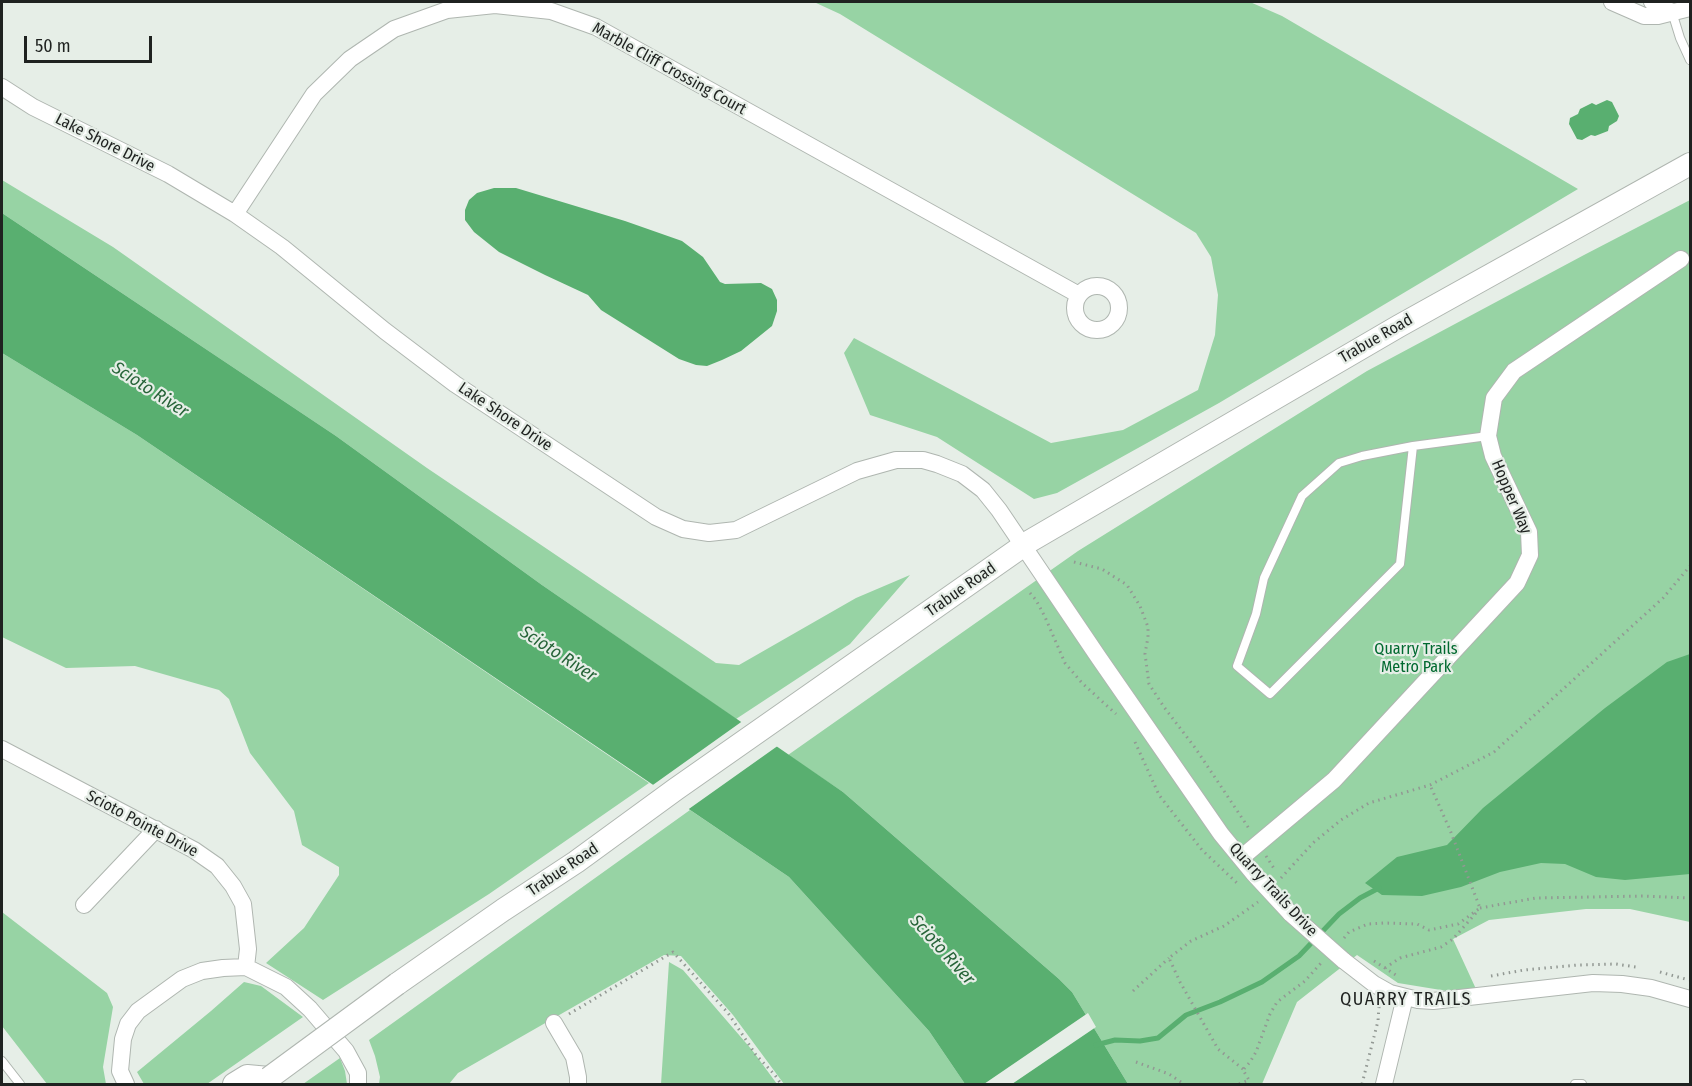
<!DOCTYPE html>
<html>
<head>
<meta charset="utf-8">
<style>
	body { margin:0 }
	#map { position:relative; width:1692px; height:1086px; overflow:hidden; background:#e6eee7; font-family:"Fira Sans Condensed",sans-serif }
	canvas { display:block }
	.frame { position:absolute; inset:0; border:3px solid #1f2220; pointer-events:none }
	.scale { position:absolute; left:24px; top:36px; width:128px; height:27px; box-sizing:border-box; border:3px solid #1f2220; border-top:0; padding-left:8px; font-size:18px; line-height:21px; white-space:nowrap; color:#1f2220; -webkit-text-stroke:4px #e6eee7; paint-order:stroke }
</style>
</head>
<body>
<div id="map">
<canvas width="1692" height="1086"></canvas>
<div class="frame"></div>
<div class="scale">50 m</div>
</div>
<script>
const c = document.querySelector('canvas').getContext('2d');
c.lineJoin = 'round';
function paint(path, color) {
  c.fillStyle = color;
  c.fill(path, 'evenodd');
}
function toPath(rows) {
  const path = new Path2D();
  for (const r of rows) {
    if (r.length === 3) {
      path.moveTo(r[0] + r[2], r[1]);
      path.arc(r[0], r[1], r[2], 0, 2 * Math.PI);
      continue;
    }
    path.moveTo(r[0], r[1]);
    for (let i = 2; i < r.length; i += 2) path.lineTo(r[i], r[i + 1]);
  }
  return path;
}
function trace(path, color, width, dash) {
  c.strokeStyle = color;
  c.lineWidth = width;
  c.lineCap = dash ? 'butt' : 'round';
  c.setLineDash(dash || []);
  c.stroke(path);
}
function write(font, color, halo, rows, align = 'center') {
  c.font = font + ' "Fira Sans Condensed",sans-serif';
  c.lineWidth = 4.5;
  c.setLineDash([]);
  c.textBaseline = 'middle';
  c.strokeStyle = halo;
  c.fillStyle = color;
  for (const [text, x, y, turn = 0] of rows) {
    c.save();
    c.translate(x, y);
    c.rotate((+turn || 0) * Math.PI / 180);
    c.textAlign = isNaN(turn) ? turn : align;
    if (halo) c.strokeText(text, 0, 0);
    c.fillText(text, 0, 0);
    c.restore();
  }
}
paint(toPath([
	[814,2,1250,2,1282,16,1578,189,1219,403,1057,493,1034,499,937,437,870,415,844,353,854,338,1051,443,1123,430,1198,390,1215,335,1218,295,1211,257,1196,233,840,14],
	[2,180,113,247,427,468,716,663,739,665,856,598,910,575,850,644,736,719,542,585,336,436,2,213],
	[1690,200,1690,922,1630,909,1586,909,1489,920,1453,939,1476,989,1447,991,1398,983,1357,955,1297,1002,1262,1084,1128,1084,1072,992,1059,979,843,792,788,755,1078,551,1367,371,1584,255],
	[2,353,137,435,649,783,489,894,323,1000,266,963,304,928,339,875,339,867,302,845,294,811,250,753,229,699,219,690,135,666,66,668,2,637],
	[690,810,789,877,929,1031,965,1084,784,1084,733,1015,681,956,664,955,458,1073,449,1084,379,1084,380,1077,375,1056,369,1040],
	[2,912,107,993,113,1007,103,1067,106,1084,47,1084,2,1026],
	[669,962,683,970,752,1050,777,1084,661,1084],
	[244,982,261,986,303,1017,207,1084,144,1084,137,1072,211,1011],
	[340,1058,345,1071,347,1084,303,1084]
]), '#97d3a4');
paint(toPath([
	[1607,100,1612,102,1619,116,1617,121,1609,126,1608,131,1595,136,1591,135,1582,140,1577,139,1569,124,1570,118,1578,114,1580,109,1592,103,1596,105],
	[494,188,516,188,625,221,682,241,703,257,720,282,725,284,761,283,772,289,777,300,777,311,772,326,741,351,722,360,707,366,696,365,679,359,601,310,588,295,545,275,499,252,474,232,465,220,465,210,469,200,477,193],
	[2,213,336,436,542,585,843,792,1059,979,1072,992,1128,1084,965,1084,929,1031,789,877,137,435,2,353],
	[1690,654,1690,874,1625,880,1596,877,1565,864,1541,863,1500,872,1461,887,1422,896,1382,895,1365,883,1397,857,1447,845,1483,808,1605,708,1667,662]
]), '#59af70');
paint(toPath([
	[744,720,779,745,686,811,650,787],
	[1088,1013,1096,1027,1012,1084,984,1084]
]), '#e6eee7');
trace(toPath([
	[1096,1045,1115,1040,1140,1041,1158,1038,1186,1015,1220,1002,1262,982,1299,956,1339,914,1360,898,1379,888]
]), '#59af70', 5);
const service = toPath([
	[1672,12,1680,38,1690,60],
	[1413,446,1400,564,1270,694,1237,666,1256,614,1264,578,1302,496,1339,463,1362,456,1413,446,1488,436],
	[2,1061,20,1084],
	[1575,1084,1582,1084]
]);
const minor = toPath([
	[1612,2,1644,16,1658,16,1690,8],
	[1652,2,1672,12],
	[2,87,33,107,168,174,235,214,282,247,385,331,455,384,656,517,683,529,709,533,736,530,857,471,896,460,923,460,937,464,962,474,983,490,999,510,1099,658,1221,834,1253,873,1291,914],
	[235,214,314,94,350,59,394,29,447,10,495,5,551,11,596,27,1079,295],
	[1097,308,22],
	[2,749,194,850,217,866,233,886,243,904,248,949,246,967],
	[1241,858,1334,780,1517,583,1530,555,1529,532,1493,456,1488,436,1494,398,1514,371,1681,259],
	[84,905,156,829],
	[1343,960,1374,984,1390,993,1418,1000,1433,1001,1593,983,1622,984,1651,988,1690,999],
	[554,1023,574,1057,578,1077,578,1084],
	[126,1084,120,1071,123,1039,128,1024,138,1011,182,979,202,971,223,968,246,967,286,987,310,1009,346,1051,358,1073,358,1084],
	[1384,1084,1405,997]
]);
const secondary = toPath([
	[397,984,503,910,576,862,676,789,1030,541,1399,326,1690,164],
	[234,1084,247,1076,269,1078,268,1084]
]);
trace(service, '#afb6b0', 10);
trace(minor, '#afb6b0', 18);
trace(secondary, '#afb6b0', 24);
trace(toPath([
	[1074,562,1102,569,1127,585,1140,606,1148,627,1148,637,1145,654,1149,684,1164,707,1196,749,1250,830],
	[1030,593,1036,600,1045,617,1065,663,1082,683,1116,714],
	[1135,742,1159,795,1202,850,1237,883],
	[1266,856,1275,870],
	[1281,878,1313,843,1341,820,1369,803,1430,785,1494,752,1663,598,1690,566],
	[1480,908,1536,898,1644,896,1690,898],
	[1344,938,1349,932,1368,924,1384,923,1417,924,1429,930,1458,924,1480,908,1450,830,1430,785],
	[1374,961,1399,977],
	[1385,968,1400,958,1441,947,1453,939,1476,913],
	[1660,972,1689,980],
	[1491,976,1524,970,1578,965,1616,964,1636,967],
	[1133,991,1169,958],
	[569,1014,673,952,728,1013,756,1055,775,1075,781,1084],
	[1136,1062,1169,1074,1184,1084],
	[1243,1069,1218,1049,1180,982,1169,958,1191,941,1224,926,1258,902],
	[1239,1084,1249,1080,1243,1070,1250,1062,1256,1052,1270,1014,1277,1002,1305,981,1321,963],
	[1362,1084,1378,1021,1379,1007,1377,1005]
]), '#929893', 3, [1.5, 4.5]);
trace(service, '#fff', 8);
trace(minor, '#fff', 16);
trace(secondary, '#fff', 22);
const minorBridge = toPath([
	[1291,914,1343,960]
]);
const secondaryBridge = toPath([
	[269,1078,397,984]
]);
trace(minorBridge, '#afb6b0', 18, []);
trace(secondaryBridge, '#afb6b0', 24, []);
trace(minorBridge, '#fff', 16);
trace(secondaryBridge, '#fff', 22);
write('16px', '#1f2220', '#e6eee7', [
	["Marble Cliff Crossing Court",669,69,29],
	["Lake Shore Drive",105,143,27],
	["Trabue Road",1376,339,-30],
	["Lake Shore Drive",505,417,34],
	["Hopper Way",1511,497,67],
	["Trabue Road",961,590,-35],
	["Scioto Pointe Drive",142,824,28],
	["Trabue Road",563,870,-34],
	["Quarry Trails Drive",1273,890,47]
]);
write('16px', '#00692f', '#e6eee7', [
	["Quarry Trails",1416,650],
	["Metro Park",1416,668]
]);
write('italic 18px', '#276439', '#e6eee7', [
	["Scioto River",150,390,33],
	["Scioto River",558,654,33],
	["Scioto River",942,950,48]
]);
c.letterSpacing = '1.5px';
write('18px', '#1f2220', '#e6eee7', [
	["QUARRY TRAILS",1406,1000]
]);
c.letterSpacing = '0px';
</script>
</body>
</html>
